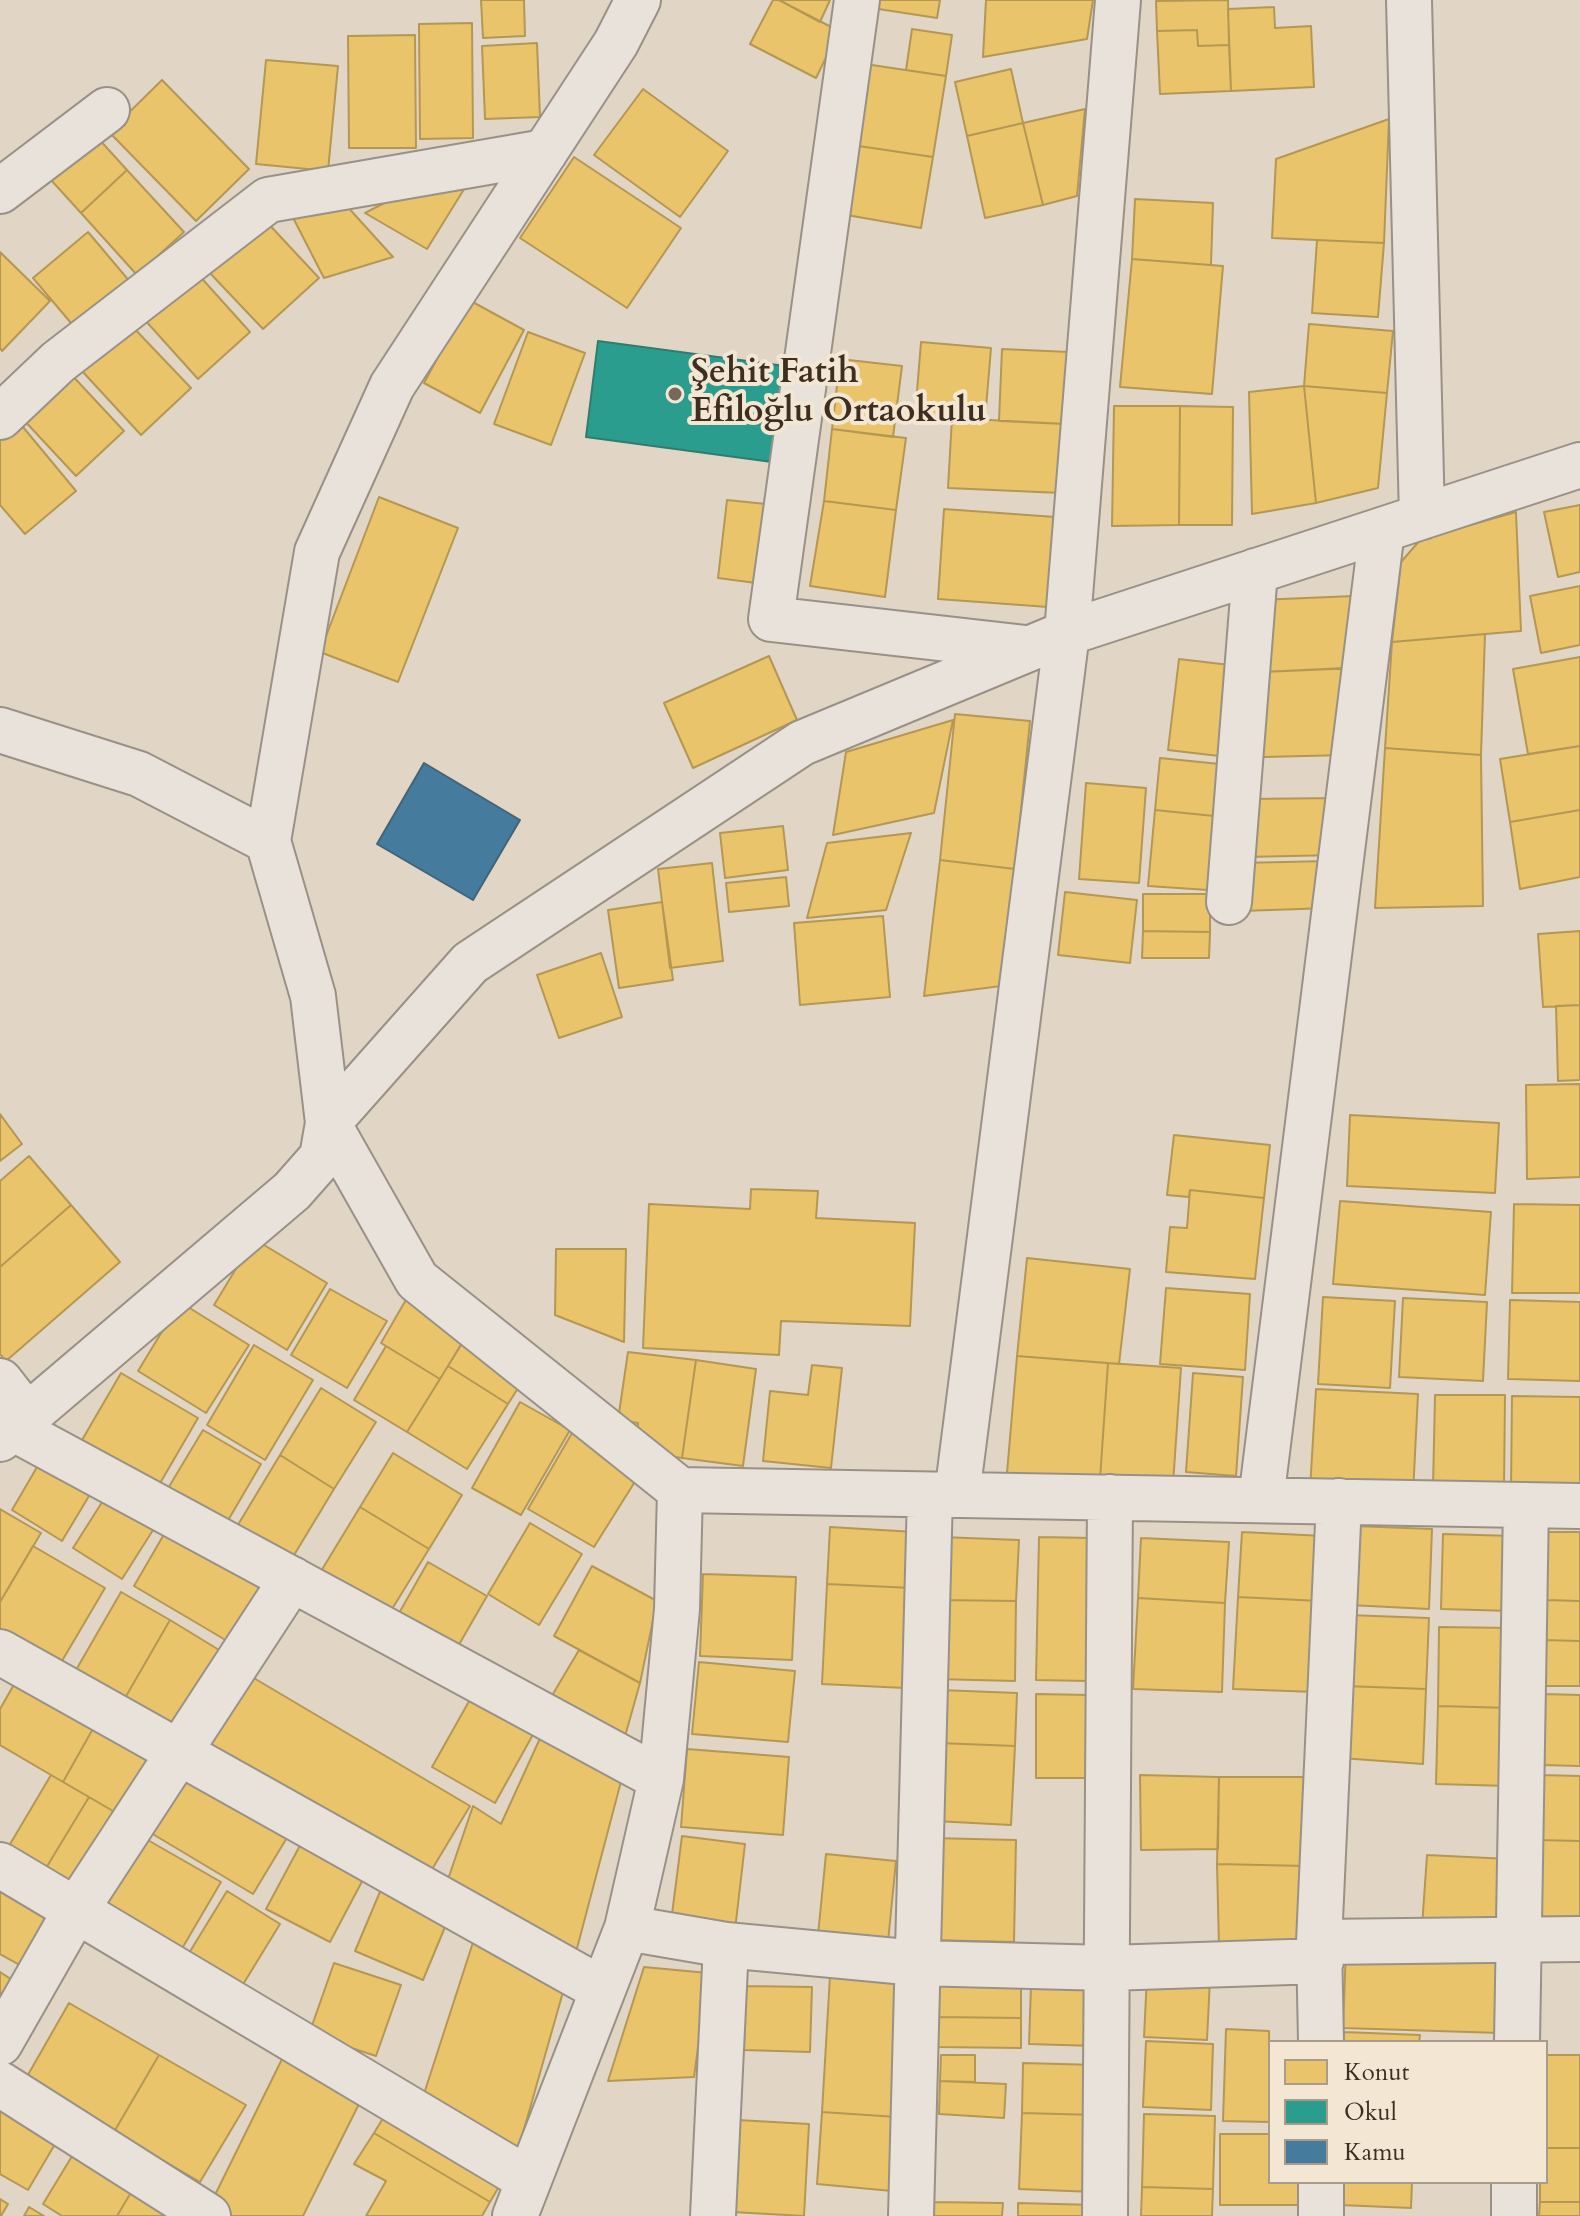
<!DOCTYPE html>
<html>
<head>
<meta charset="utf-8">
<style>
	body { margin:0 }
	#map { position:relative; width:1580px; height:2216px; overflow:hidden; background:#e1d6c6; font-family:Cardo,serif }
	canvas { display:block }
	.legend { position:absolute; left:1268px; top:2040px; width:280px; height:144px; box-sizing:border-box; background:#f3e6d3; border:2px solid #aa9c8b; margin:0; padding:10px 14px; list-style:none; font-size:24px; color:#3d2e1f }
	.legend li { display:flex; align-items:center; gap:16px; height:40px }
	.legend b { width:40px; border:2px solid #aa9c8b }
</style>
</head>
<body>
<div id="map">
<canvas width="1580" height="2216"></canvas>
<ul class="legend">
<li><b style="height:22px;background:#e9c46a"></b>Konut</li>
<li><b style="height:22px;background:#2a9d8f"></b>Okul</li>
<li><b style="height:22px;background:#457b9d"></b>Kamu</li>
</ul>
</div>
<script>
const c = document.querySelector('canvas').getContext('2d');
c.lineJoin = 'round';
function paint(path, color) {
  c.fillStyle = color;
  c.fill(path, 'evenodd');
}
function toPath(rows) {
  const path = new Path2D();
  for (const r of rows) {
    path.moveTo(r[0], r[1]);
    for (let i = 2; i < r.length; i += 2) path.lineTo(r[i], r[i + 1]);
  }
  return path;
}
function trace(path, color, width, dash) {
  c.strokeStyle = color;
  c.lineWidth = width;
  c.lineCap = dash ? 'butt' : 'round';
  c.setLineDash(dash || []);
  c.stroke(path);
}
function write(font, color, halo, rows, align = 'center') {
  c.font = font + ' Cardo,serif';
  c.lineWidth = 8;
  c.setLineDash([]);
  c.textBaseline = 'middle';
  c.strokeStyle = halo;
  c.fillStyle = color;
  for (const [text, x, y, turn = 0] of rows) {
    c.save();
    c.translate(x, y);
    c.rotate((+turn || 0) * Math.PI / 180);
    c.textAlign = isNaN(turn) ? turn : align;
    if (halo) c.strokeText(text, 0, 0);
    c.fillText(text, 0, 0);
    c.restore();
  }
}
const homes = toPath([
	[481,0,524,0,525,36,483,38,481,0],
	[773,0,779,0,839,31,816,78,750,44,773,0],
	[779,0,830,0,820,22,779,0],
	[874,0,940,0,937,18,872,8,874,0],
	[986,0,1093,0,1087,39,983,57,986,0],
	[1228,0,1229,45,1198,46,1197,30,1157,31,1156,1,1228,0],
	[1274,7,1275,28,1311,26,1314,87,1231,91,1228,9,1274,7],
	[472,23,473,138,420,139,419,24,472,23],
	[912,29,952,35,946,76,906,70,912,29],
	[1197,30,1198,46,1229,45,1231,91,1160,94,1157,31,1197,30],
	[415,35,416,148,349,148,348,36,415,35],
	[537,43,540,117,485,119,482,46,537,43],
	[266,60,338,66,328,171,256,164,266,60],
	[865,64,946,76,933,157,852,145,865,64],
	[1011,69,1023,123,967,136,955,82,1011,69],
	[162,80,249,169,196,221,109,132,162,80],
	[643,89,728,151,680,217,594,155,643,89],
	[1085,109,1077,196,1043,205,1023,123,1085,109],
	[1389,119,1384,243,1272,238,1276,159,1389,119],
	[1023,123,1043,205,985,218,967,136,1023,123],
	[87,126,127,170,81,213,41,169,87,126],
	[852,145,933,157,921,228,841,214,852,145],
	[574,157,681,228,627,308,520,238,574,157],
	[127,170,184,232,137,275,81,213,127,170],
	[444,172,466,186,427,249,365,213,444,172],
	[336,194,393,257,324,278,287,206,336,194],
	[1135,199,1213,203,1211,265,1132,259,1135,199],
	[263,218,319,278,263,329,207,270,263,218],
	[88,232,131,283,76,329,33,278,88,232],
	[1317,240,1384,243,1378,317,1312,313,1317,240],
	[0,252,50,301,2,351,0,348,0,252],
	[1132,259,1223,266,1212,394,1120,387,1132,259],
	[196,272,250,332,198,379,144,319,196,272],
	[469,300,524,330,480,413,424,383,469,300],
	[130,324,191,388,141,435,82,371,130,324],
	[1309,324,1393,331,1387,393,1304,386,1309,324],
	[528,332,585,353,551,445,494,424,528,332],
	[921,342,991,348,985,420,915,416,921,342],
	[1002,349,1069,352,1065,424,999,421,1002,349],
	[840,359,902,366,893,437,832,429,840,359],
	[68,371,124,431,76,476,20,416,68,371],
	[1304,386,1387,393,1378,488,1316,503,1304,386],
	[1304,386,1316,503,1252,514,1249,392,1304,386],
	[1114,406,1180,406,1179,525,1112,526,1114,406],
	[1180,406,1233,407,1232,525,1179,525,1180,406],
	[952,418,1065,424,1061,493,948,488,952,418],
	[18,421,76,491,25,534,0,505,0,436,18,421],
	[832,429,906,438,896,510,824,501,832,429],
	[379,497,458,528,398,682,320,652,379,497],
	[727,500,766,504,756,583,718,578,727,500],
	[824,501,896,510,885,597,810,586,824,501],
	[1580,505,1580,572,1558,577,1544,512,1580,505],
	[944,509,1055,517,1048,607,938,599,944,509],
	[1516,512,1521,631,1392,642,1401,562,1421,539,1516,512],
	[1580,586,1580,645,1541,653,1530,596,1580,586],
	[1354,596,1356,668,1262,672,1258,600,1354,596],
	[1485,634,1481,755,1385,748,1392,642,1485,634],
	[769,656,797,720,693,768,664,703,769,656],
	[1580,657,1580,746,1528,754,1513,669,1580,657],
	[1179,659,1230,665,1219,756,1168,750,1179,659],
	[1345,668,1347,755,1263,757,1262,672,1345,668],
	[955,714,1030,721,1015,869,940,860,955,714],
	[953,720,934,813,833,835,846,752,953,720],
	[1580,746,1580,810,1510,822,1500,759,1580,746],
	[1385,748,1481,755,1483,906,1375,908,1385,748],
	[1160,758,1220,764,1214,816,1155,810,1160,758],
	[1086,783,1146,788,1139,883,1079,879,1086,783],
	[1337,798,1338,855,1245,857,1245,799,1337,798],
	[1155,810,1214,816,1208,890,1148,886,1155,810],
	[1580,810,1580,877,1520,889,1510,822,1580,810],
	[783,826,788,870,725,878,720,833,783,826],
	[911,833,886,910,807,918,827,843,911,833],
	[940,860,1015,869,1001,986,924,996,940,860],
	[1328,861,1330,908,1241,911,1240,863,1328,861],
	[712,863,723,961,670,968,658,869,712,863],
	[786,877,789,906,729,912,726,883,786,877],
	[1065,892,1137,900,1130,963,1058,955,1065,892],
	[1143,894,1210,894,1210,932,1143,931,1143,894],
	[662,902,673,980,619,988,608,910,662,902],
	[883,916,890,997,800,1005,794,923,883,916],
	[1143,931,1210,932,1209,958,1142,958,1143,931],
	[1580,931,1580,1005,1543,1007,1538,934,1580,931],
	[601,953,622,1017,559,1038,537,975,601,953],
	[1580,1005,1580,1080,1558,1081,1556,1006,1580,1005],
	[1580,1084,1580,1177,1527,1179,1526,1085,1580,1084],
	[0,1114,22,1144,0,1161,0,1114],
	[1350,1115,1499,1123,1495,1193,1347,1186,1350,1115],
	[1174,1135,1270,1145,1264,1198,1190,1190,1189,1197,1167,1195,1174,1135],
	[29,1156,71,1205,0,1267,0,1181,29,1156],
	[751,1189,818,1191,816,1218,915,1223,910,1326,781,1321,779,1355,643,1348,649,1204,750,1209,751,1189],
	[1190,1190,1264,1198,1255,1279,1166,1272,1170,1227,1187,1228,1190,1190],
	[1340,1201,1491,1212,1485,1295,1333,1284,1340,1201],
	[1514,1204,1580,1205,1580,1293,1512,1293,1514,1204],
	[71,1205,120,1262,6,1361,0,1354,0,1267,71,1205],
	[254,1239,327,1283,287,1350,214,1305,254,1239],
	[556,1249,626,1249,624,1342,555,1315,556,1249],
	[1027,1258,1130,1269,1119,1364,1017,1356,1027,1258],
	[1166,1288,1250,1294,1245,1370,1160,1364,1166,1288],
	[330,1289,387,1321,347,1388,291,1355,330,1289],
	[411,1291,471,1328,440,1379,381,1343,411,1291],
	[1323,1297,1395,1301,1390,1388,1318,1384,1323,1297],
	[1403,1298,1487,1302,1483,1381,1399,1377,1403,1298],
	[1510,1300,1580,1302,1580,1381,1508,1379,1510,1300],
	[180,1302,249,1345,206,1413,138,1371,180,1302],
	[466,1337,527,1374,508,1404,448,1366,466,1337],
	[254,1345,313,1380,265,1460,207,1425,254,1345],
	[386,1346,440,1379,407,1432,354,1400,386,1346],
	[628,1352,696,1360,682,1458,635,1452,638,1423,618,1420,628,1352],
	[1017,1356,1108,1363,1100,1479,1007,1473,1017,1356],
	[696,1360,756,1369,743,1466,682,1458,696,1360],
	[1108,1363,1181,1368,1173,1484,1100,1479,1108,1363],
	[812,1365,842,1368,831,1468,763,1461,770,1391,808,1395,812,1365],
	[448,1366,508,1404,467,1469,407,1432,448,1366],
	[121,1373,198,1418,159,1485,82,1440,121,1373],
	[1193,1373,1243,1377,1236,1476,1186,1472,1193,1373],
	[321,1388,376,1422,334,1489,280,1455,321,1388],
	[1316,1389,1418,1394,1413,1494,1310,1489,1316,1389],
	[1435,1395,1505,1395,1504,1488,1433,1488,1435,1395],
	[1512,1396,1580,1397,1580,1488,1511,1487,1512,1396],
	[520,1402,570,1430,521,1515,472,1488,520,1402],
	[203,1430,261,1464,223,1529,164,1495,203,1430],
	[572,1433,601,1449,636,1480,594,1547,528,1509,572,1433],
	[47,1450,98,1481,62,1541,12,1510,47,1450],
	[393,1453,462,1495,429,1549,360,1507,393,1453],
	[280,1455,334,1489,285,1570,230,1538,280,1455],
	[111,1488,160,1519,122,1579,73,1548,111,1488],
	[360,1507,429,1549,384,1622,315,1581,360,1507],
	[0,1509,41,1533,0,1602,0,1509],
	[530,1523,582,1554,539,1625,488,1594,530,1523],
	[170,1524,270,1583,234,1645,134,1586,170,1524],
	[1354,1526,1432,1529,1429,1609,1349,1605,1354,1526],
	[830,1527,915,1532,912,1588,827,1584,830,1527],
	[1242,1532,1324,1536,1320,1601,1238,1597,1242,1532],
	[1546,1532,1580,1532,1580,1601,1545,1600,1546,1532],
	[1443,1534,1514,1536,1512,1611,1441,1609,1443,1534],
	[941,1537,1019,1540,1016,1601,939,1600,941,1537],
	[1039,1537,1092,1538,1089,1681,1036,1680,1039,1537],
	[1141,1538,1229,1542,1225,1603,1138,1598,1141,1538],
	[33,1546,105,1588,59,1666,0,1630,0,1602,33,1546],
	[428,1562,487,1596,453,1655,394,1622,428,1562],
	[592,1566,657,1601,640,1683,554,1636,592,1566],
	[703,1574,796,1577,792,1660,700,1656,703,1574],
	[827,1584,912,1588,905,1688,822,1684,827,1584],
	[121,1592,170,1620,125,1698,76,1670,121,1592],
	[1238,1597,1320,1601,1316,1692,1233,1689,1238,1597],
	[1138,1598,1225,1603,1222,1692,1133,1689,1138,1598],
	[939,1600,1016,1601,1015,1681,935,1679,939,1600],
	[1545,1600,1580,1601,1580,1641,1543,1640,1545,1600],
	[1348,1615,1429,1618,1426,1689,1345,1686,1348,1615],
	[170,1620,229,1656,184,1732,125,1698,170,1620],
	[1439,1627,1514,1628,1511,1708,1438,1706,1439,1627],
	[1543,1640,1580,1641,1580,1686,1541,1686,1543,1640],
	[579,1650,640,1683,622,1747,547,1704,579,1650],
	[699,1662,795,1671,788,1742,692,1734,699,1662],
	[20,1674,99,1718,63,1782,0,1745,0,1709,20,1674],
	[247,1674,470,1806,425,1881,203,1750,247,1674],
	[1345,1686,1426,1689,1423,1764,1341,1758,1345,1686],
	[940,1690,1017,1693,1015,1746,938,1743,940,1690],
	[1036,1694,1090,1695,1089,1778,1036,1778,1036,1694],
	[1543,1694,1580,1695,1580,1766,1541,1765,1543,1694],
	[472,1696,535,1731,495,1803,432,1767,472,1696],
	[1438,1706,1511,1708,1509,1786,1436,1784,1438,1706],
	[99,1718,162,1754,125,1818,63,1782,99,1718],
	[542,1734,623,1774,575,1956,444,1891,473,1806,501,1824,542,1734],
	[938,1743,1015,1746,1011,1825,935,1821,938,1743],
	[687,1749,789,1757,783,1835,681,1827,687,1749],
	[51,1775,89,1797,40,1878,3,1856,51,1775],
	[186,1775,288,1836,253,1894,151,1833,186,1775],
	[1140,1775,1219,1777,1218,1849,1141,1850,1140,1775],
	[1540,1775,1580,1776,1580,1841,1538,1840,1540,1775],
	[1219,1777,1307,1777,1306,1866,1217,1864,1219,1777],
	[89,1797,125,1818,77,1900,40,1878,89,1797],
	[682,1836,745,1844,735,1930,671,1922,682,1836],
	[304,1838,367,1872,330,1942,266,1909,304,1838],
	[931,1838,1016,1840,1014,1942,929,1940,931,1838],
	[146,1839,221,1882,180,1952,105,1908,146,1839],
	[1538,1840,1580,1841,1580,1926,1536,1925,1538,1840],
	[826,1854,896,1861,888,1942,818,1935,826,1854],
	[1427,1855,1509,1859,1505,1932,1422,1927,1427,1855],
	[1217,1864,1306,1866,1303,1948,1219,1947,1217,1864],
	[0,1878,58,1912,25,1968,0,1954,0,1878],
	[382,1887,450,1915,423,1980,355,1951,382,1887],
	[227,1891,280,1924,239,1991,186,1958,227,1891],
	[477,1930,567,1978,517,2154,422,2100,477,1930],
	[1346,1947,1502,1951,1500,2033,1343,2028,1346,1947],
	[334,1963,401,1985,376,2056,309,2034,334,1963],
	[644,1967,708,1973,694,2077,608,2081,644,1967],
	[0,1972,17,1983,0,2011,0,1972],
	[830,1976,906,1980,897,2117,822,2112,830,1976],
	[1147,1976,1210,1979,1207,2040,1144,2037,1147,1976],
	[939,1978,1021,1978,1021,2018,938,2017,939,1978],
	[745,1986,812,1987,810,2052,744,2050,745,1986],
	[1031,1986,1096,1987,1095,2046,1029,2044,1031,1986],
	[69,2003,159,2055,114,2132,25,2080,69,2003],
	[938,2017,1021,2018,1021,2048,937,2047,938,2017],
	[1226,2029,1269,2031,1270,2122,1223,2121,1226,2029],
	[1344,2032,1420,2035,1419,2042,1343,2042,1344,2032],
	[1146,2041,1213,2044,1211,2110,1143,2107,1146,2041],
	[286,2051,366,2090,303,2216,231,2216,210,2205,286,2051],
	[159,2055,246,2105,200,2182,114,2132,159,2055],
	[941,2055,975,2055,975,2082,940,2081,941,2055],
	[1546,2055,1580,2055,1580,2148,1546,2148,1546,2055],
	[1023,2063,1097,2065,1096,2115,1022,2113,1023,2063],
	[940,2081,1006,2084,1004,2118,939,2114,940,2081],
	[0,2098,61,2134,28,2190,0,2174,0,2098],
	[391,2105,507,2173,490,2202,374,2133,391,2105],
	[822,2112,897,2117,892,2191,817,2184,822,2112],
	[1022,2113,1096,2115,1094,2192,1019,2189,1022,2113],
	[1144,2114,1215,2116,1213,2189,1142,2187,1144,2114],
	[738,2120,809,2124,804,2216,732,2212,738,2120],
	[374,2133,490,2202,482,2216,366,2216,386,2181,354,2164,374,2133],
	[1220,2134,1270,2134,1270,2182,1299,2182,1299,2205,1220,2205,1220,2134],
	[80,2143,139,2179,117,2216,62,2216,43,2204,80,2143],
	[1546,2148,1580,2148,1580,2202,1540,2202,1540,2182,1546,2182,1546,2148],
	[139,2179,201,2216,117,2216,139,2179],
	[1341,2182,1412,2182,1411,2208,1340,2205,1341,2182],
	[1142,2187,1213,2189,1212,2216,1141,2216,1142,2187],
	[0,2199,8,2204,1,2216,0,2216,0,2199],
	[933,2202,1003,2203,1002,2216,932,2216,933,2202],
	[1540,2202,1580,2202,1580,2216,1539,2216,1540,2202],
	[1018,2203,1095,2205,1095,2216,1018,2216,1018,2203],
	[29,2207,44,2216,24,2216,29,2207]
]);
paint(homes, '#e9c46a');
trace(homes, '#b59754', 2);
const schools = toPath([
	[598,341,785,366,772,462,586,437,598,341]
]);
paint(schools, '#2a9d8f');
trace(schools, '#307c6d', 2);
const public = toPath([
	[424,763,520,820,473,900,377,844,424,763]
]);
paint(public, '#457b9d');
trace(public, '#436477', 2);
const minor = toPath([
	[638,0,616,43,392,386,317,552,268,841,313,996,328,1123,417,1280,680,1490,1580,1506],
	[857,0,771,619,1026,648],
	[1409,0,1422,517],
	[0,191,107,110],
	[0,417,58,362,268,200,545,152],
	[0,730,139,774,268,841],
	[1229,902,1255,571],
	[0,1381,28,1417],
	[14,1429,661,1779],
	[0,1439,292,1191,322,1157,328,1123,470,963,802,743,1067,633,1580,465],
	[957,1495,1067,633,1118,0],
	[1261,1500,1382,530],
	[0,1652,603,1990],
	[0,1865,529,2180],
	[627,1928,726,1945,917,1963,1108,1968,1321,1961],
	[1319,1942,1580,1939],
	[1321,2042,1319,1942,1339,1501],
	[1517,2042,1526,1505],
	[0,2043,76,1910,292,1579],
	[0,2084,208,2216],
	[515,2216,627,1928,661,1779,677,1609,680,1490],
	[713,2216,726,1945],
	[911,2216,930,1495],
	[1105,2216,1110,1497],
	[1321,2216,1321,2182],
	[1514,2216,1514,2182]
]);
trace(minor, '#999186', 48);
trace(minor, '#e8e2da', 44);
for (const [x, y, r, color] of [
	[675,394,8,"#766959"]
]) {
  const dot = new Path2D();
  dot.arc(x, y, r, 0, 2 * Math.PI);
  c.fillStyle = color;
  c.fill(dot);
  trace(dot, '#f3e6d3', 3);
}
write('bold 34px', '#3d2e1f', '#f3e6d3', [
	["Şehit Fatih",691,374],
	["Efiloğlu Ortaokulu",691,413]
], 'left');
</script>
</body>
</html>
